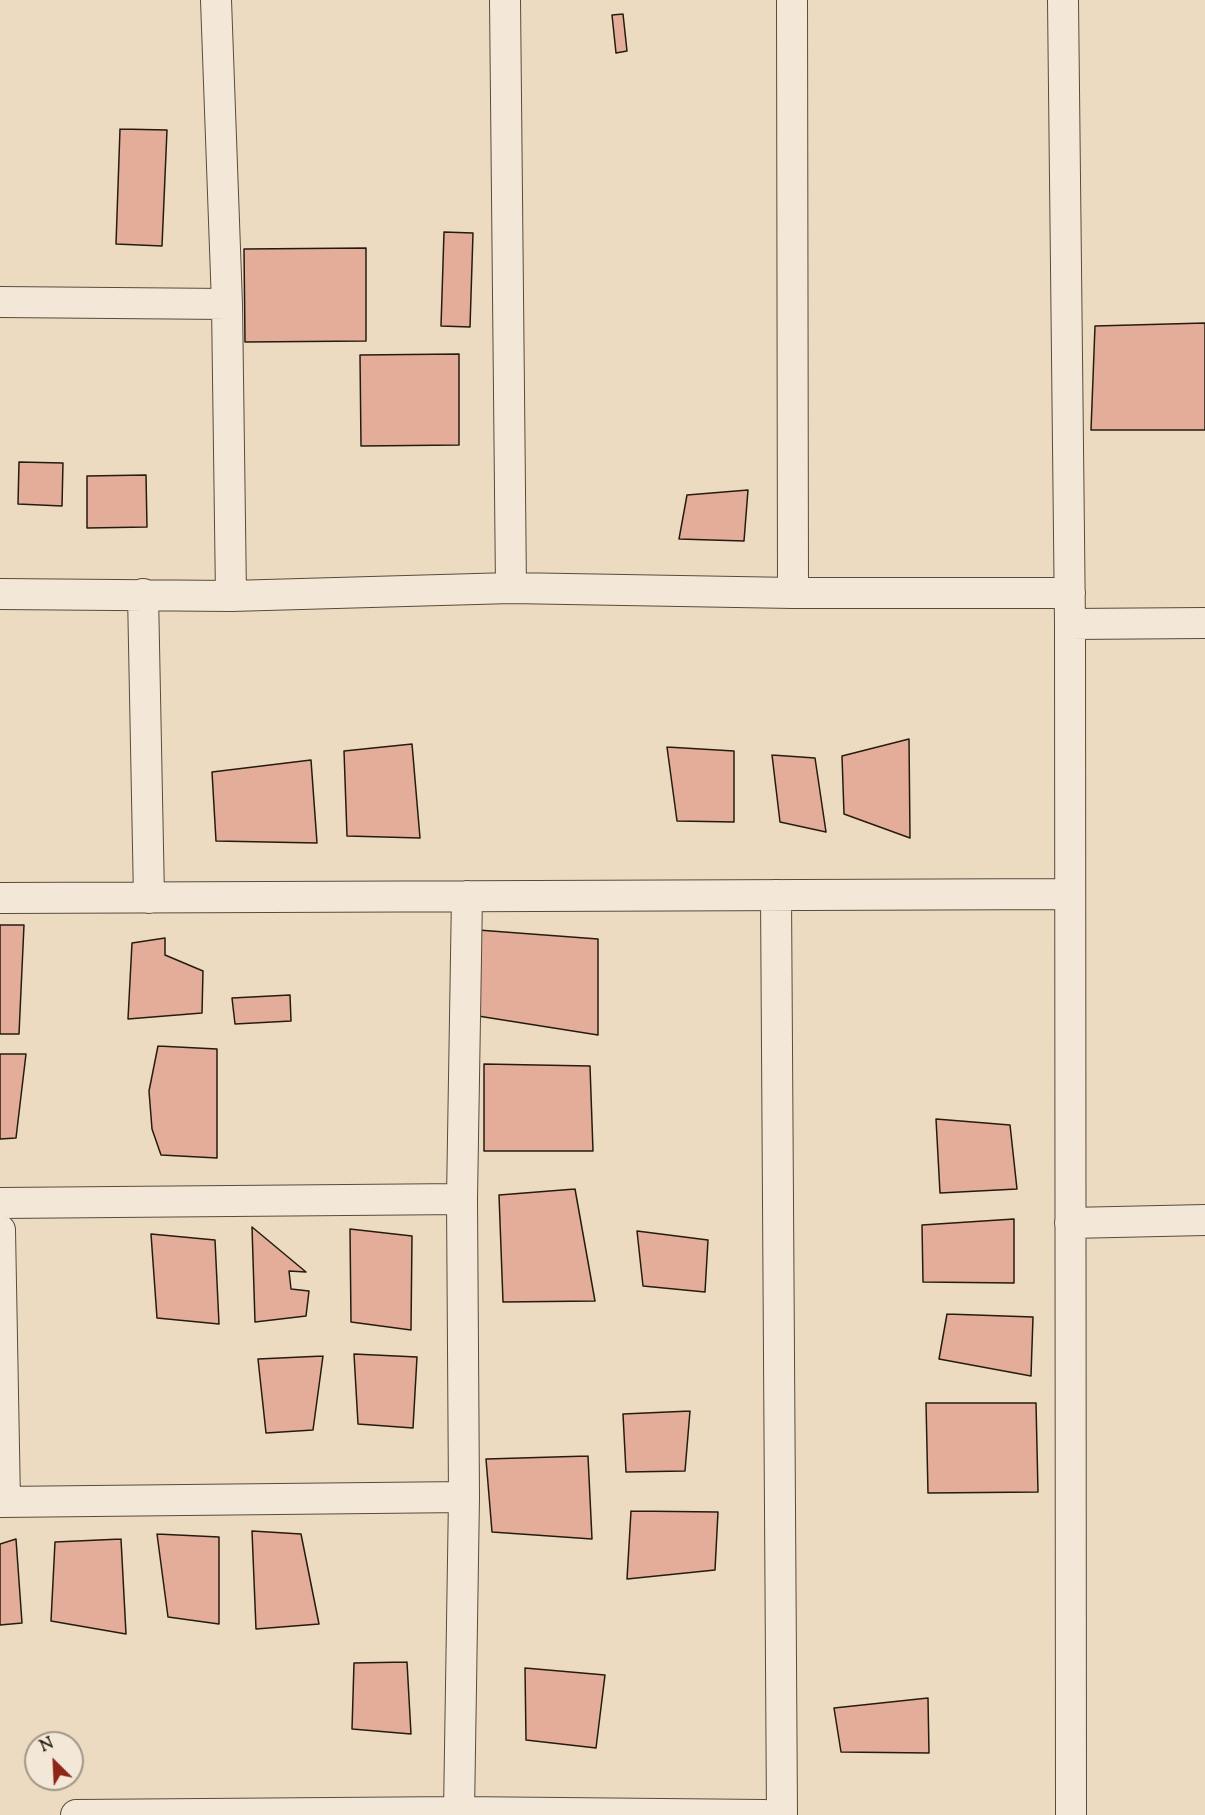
<!DOCTYPE html>
<html>
<head>
<meta charset="utf-8">
<style>
	body { margin:0 }
	#map { position:relative; width:1205px; height:1815px; overflow:hidden; background:#eddbc1; font-family:"Sorts Mill Goudy",serif }
	canvas { display:block }
	.north { position:absolute; left:24px; top:1731px; width:60px; height:60px; box-sizing:border-box; background:#f3e8d7; border:2px solid #a19687; border-radius:50%; rotate:336deg; font-size:16px; font-weight:700; line-height:24px; text-align:center; color:#251c10 }
	.north::after { content:''; display:block; margin:auto; width:21px; height:27px; background:#8f2418; clip-path:polygon(50% 0,100% 100%,50% 72%,0 100%) }
</style>
</head>
<body>
<div id="map">
<canvas width="1205" height="1815"></canvas>
<div class="north">N</div>
</div>
<script>
const c = document.querySelector('canvas').getContext('2d');
c.lineJoin = 'round';
function paint(path, color) {
  c.fillStyle = color;
  c.fill(path, 'evenodd');
}
function toPath(rows) {
  const path = new Path2D();
  for (const r of rows) {
    path.moveTo(r[0], r[1]);
    for (let i = 2; i < r.length; i += 2) path.lineTo(r[i], r[i + 1]);
  }
  return path;
}
function trace(path, color, width, dash) {
  c.strokeStyle = color;
  c.lineWidth = width;
  c.lineCap = dash ? 'butt' : 'round';
  c.setLineDash(dash || []);
  c.stroke(path);
}
const building = toPath([
	[623,14,627,51,616,53,612,15,623,14],
	[120,129,167,130,162,246,116,244,120,129],
	[444,232,473,233,470,327,441,326,444,232],
	[366,248,366,341,245,342,244,249,366,248],
	[1205,323,1205,430,1091,430,1095,326,1205,323],
	[459,354,459,445,361,446,360,355,459,354],
	[19,462,63,463,62,506,18,504,19,462],
	[146,475,147,527,87,528,87,476,146,475],
	[748,490,744,541,679,539,687,495,748,490],
	[909,739,910,838,844,814,842,756,909,739],
	[412,744,420,838,347,836,344,751,412,744],
	[667,747,734,751,734,822,677,821,667,747],
	[772,755,815,758,826,832,780,822,772,755],
	[311,760,317,843,216,841,212,772,311,760],
	[0,925,24,925,19,1034,0,1034,0,925],
	[478,930,598,939,598,1035,478,1016,478,930],
	[165,938,165,955,203,971,202,1013,128,1019,132,943,165,938],
	[290,995,291,1021,235,1024,232,998,290,995],
	[158,1046,217,1049,217,1158,161,1155,152,1129,149,1091,158,1046],
	[0,1054,26,1054,16,1138,0,1139,0,1054],
	[484,1064,590,1066,593,1151,484,1151,484,1064],
	[936,1119,1010,1125,1017,1189,940,1193,936,1119],
	[575,1189,595,1301,503,1302,499,1195,575,1189],
	[1014,1219,1014,1283,923,1282,922,1225,1014,1219],
	[252,1227,306,1272,289,1271,291,1289,309,1291,306,1316,255,1322,252,1227],
	[350,1229,412,1236,411,1330,351,1322,350,1229],
	[637,1231,708,1240,705,1292,643,1286,637,1231],
	[151,1234,215,1240,219,1324,157,1318,151,1234],
	[947,1314,1033,1317,1031,1376,939,1359,947,1314],
	[354,1354,417,1357,413,1428,358,1424,354,1354],
	[323,1356,313,1430,266,1433,258,1359,323,1356],
	[926,1403,1036,1403,1038,1492,928,1493,926,1403],
	[690,1411,685,1471,626,1472,623,1414,690,1411],
	[588,1456,592,1539,492,1532,486,1459,588,1456],
	[631,1511,718,1512,715,1570,627,1579,631,1511],
	[252,1531,301,1534,319,1624,256,1629,252,1531],
	[157,1534,219,1537,219,1624,168,1617,157,1534],
	[16,1539,22,1623,0,1625,0,1544,16,1539],
	[121,1539,126,1634,51,1621,55,1542,121,1539],
	[407,1662,411,1734,352,1729,354,1663,407,1662],
	[525,1668,605,1675,596,1748,526,1740,525,1668],
	[928,1698,929,1753,841,1752,834,1708,928,1698]
]);
paint(building, '#e3ad9a');
trace(building, '#251c10', 1.5);
const minor = toPath([
	[216,0,227,304,231,596],
	[505,0,511,588],
	[792,0,793,593],
	[1063,0,1070,624,1071,1815],
	[0,302,227,304],
	[0,594,231,596,511,588,793,593,1070,593],
	[143,594,149,898],
	[1070,624,1205,623],
	[776,895,782,1815],
	[0,898,1070,894],
	[0,1203,462,1199],
	[1070,1223,1205,1220],
	[0,1230,5,1502],
	[0,1502,464,1497],
	[459,1812,464,1497,462,1199,467,896],
	[76,1815,459,1812,764,1815]
]);
trace(minor, '#574c3c', 32);
trace(minor, '#f3e8d7', 30);
</script>
</body>
</html>
